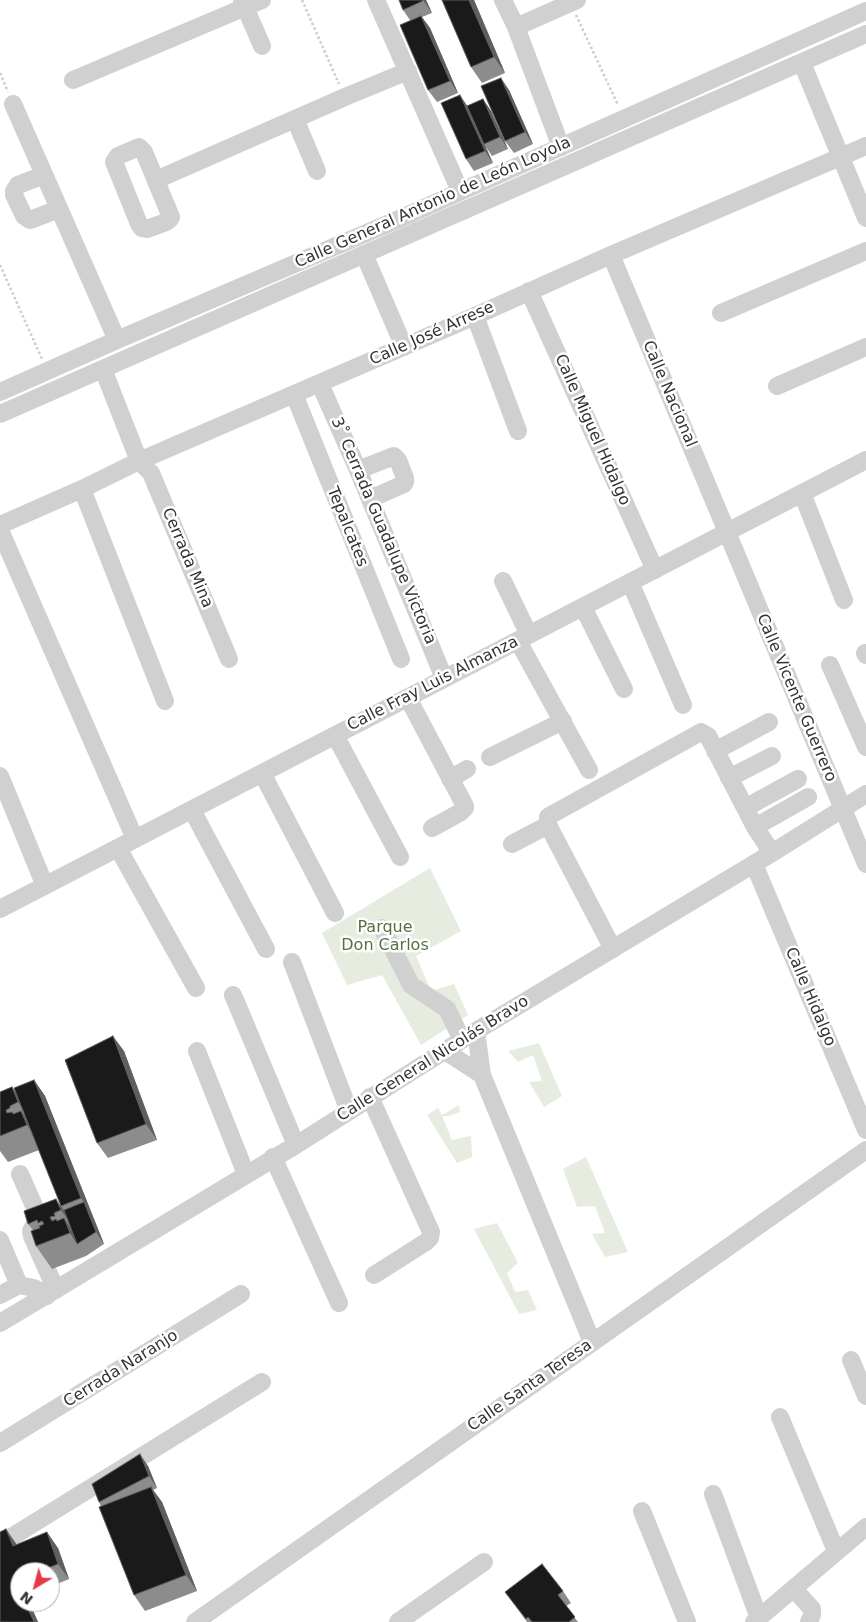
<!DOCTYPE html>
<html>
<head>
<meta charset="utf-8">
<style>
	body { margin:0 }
	#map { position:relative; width:866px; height:1622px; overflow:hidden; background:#fff; font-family:"DejaVu Sans",sans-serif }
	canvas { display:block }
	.north { position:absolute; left:10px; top:1562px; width:50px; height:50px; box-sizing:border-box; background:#fff; border:1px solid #adadad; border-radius:50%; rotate:217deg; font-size:14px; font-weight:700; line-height:20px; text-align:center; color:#333 }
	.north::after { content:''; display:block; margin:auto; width:18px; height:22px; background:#e63946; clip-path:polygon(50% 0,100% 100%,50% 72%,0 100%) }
</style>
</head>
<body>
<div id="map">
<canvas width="866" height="1622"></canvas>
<div class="north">N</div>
</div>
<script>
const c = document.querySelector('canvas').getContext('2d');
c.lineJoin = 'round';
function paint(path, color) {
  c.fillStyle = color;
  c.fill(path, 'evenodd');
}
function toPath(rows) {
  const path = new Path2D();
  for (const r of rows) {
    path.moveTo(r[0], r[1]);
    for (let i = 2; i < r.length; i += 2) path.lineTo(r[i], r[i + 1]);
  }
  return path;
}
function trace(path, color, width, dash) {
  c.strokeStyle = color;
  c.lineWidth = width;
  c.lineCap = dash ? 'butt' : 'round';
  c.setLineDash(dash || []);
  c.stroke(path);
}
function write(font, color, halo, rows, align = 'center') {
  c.font = font + ' "DejaVu Sans",sans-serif';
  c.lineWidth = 5;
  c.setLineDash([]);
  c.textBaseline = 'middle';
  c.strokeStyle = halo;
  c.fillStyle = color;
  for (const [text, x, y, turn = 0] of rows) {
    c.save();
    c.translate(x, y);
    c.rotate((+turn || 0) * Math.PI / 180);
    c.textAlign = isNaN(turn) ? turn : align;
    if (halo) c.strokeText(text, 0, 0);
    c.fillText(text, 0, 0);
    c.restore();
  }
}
paint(toPath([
	[430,868,461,931,416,956,431,991,454,984,468,1015,421,1045,382,975,347,985,322,933],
	[539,1043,562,1096,544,1107,529,1082,542,1081,533,1055,518,1062,508,1051],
	[459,1105,460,1112,449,1116,442,1116,452,1140,471,1136,472,1157,457,1163,427,1115,438,1108,442,1115],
	[586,1157,628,1252,605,1257,592,1234,605,1233,595,1206,577,1207,563,1169],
	[497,1223,518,1263,507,1273,515,1292,528,1290,537,1310,519,1314,474,1229]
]), '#e6ecdf');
trace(toPath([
	[302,0,339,84],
	[576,15,618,105],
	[0,73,8,92],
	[0,265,42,359]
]), '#cdcdcd', 2.5, [2.5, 2.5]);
trace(toPath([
	[242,0,262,46],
	[376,0,460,191],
	[503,0,516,27,561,147],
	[516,27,577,0],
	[802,63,866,218],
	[73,80,262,0],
	[13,104,117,340],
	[295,119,317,171],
	[139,147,144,152,171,217,170,219,166,222,147,229,142,228,139,224,114,162,118,156,139,147],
	[44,175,18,185,14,191,14,195,24,216,30,220,59,209],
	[156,180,345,97,408,71],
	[364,254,404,347],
	[611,255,866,864],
	[529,291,655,570],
	[721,313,866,251],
	[475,316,518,431],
	[103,369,139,461,151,473,229,659],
	[320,384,358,470,444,678],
	[777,386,866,347],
	[0,392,117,340,399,219,866,11],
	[294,394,401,659],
	[0,414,866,34],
	[358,470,394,456,398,460,405,478,405,482,404,484,370,499],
	[82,489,165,701],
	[802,493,844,600],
	[0,525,82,489,139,461,475,316,611,255,866,146],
	[0,530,135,839],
	[503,581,529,635],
	[630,582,683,705],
	[583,607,624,689],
	[518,641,589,770],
	[865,653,866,655],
	[830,665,866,747],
	[408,698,465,806,465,808,461,812,432,828],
	[335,735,400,857],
	[715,751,769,722],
	[490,757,563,721],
	[262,773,335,913],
	[0,776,45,886],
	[729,778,772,756],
	[450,779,467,769],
	[745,808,798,779],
	[192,810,266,949],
	[755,827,808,797],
	[512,844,548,825],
	[118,848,196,988],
	[754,864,866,1130],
	[0,909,866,460],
	[382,928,411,985,447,1009,462,1040],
	[613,949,548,825,548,817,551,815,701,732,708,736,755,827,772,853],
	[292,962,349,1111],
	[233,995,296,1145],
	[476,1031,482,1075,592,1342],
	[197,1051,246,1174],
	[445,1051,482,1075],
	[370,1097,431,1232,430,1238,426,1242,374,1275],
	[273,1157,339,1303],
	[20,1174,39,1217,31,1231,32,1236,56,1290],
	[0,1240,19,1285],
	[0,1295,19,1285,34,1288,47,1296],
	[0,1323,296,1145,476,1031,772,853,866,794],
	[851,1360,866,1396],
	[780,1417,836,1551],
	[0,1443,241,1294],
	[713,1494,759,1618],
	[642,1511,687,1622],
	[0,1544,262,1382],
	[794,1589,812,1609,812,1615,809,1622],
	[195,1622,866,1150],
	[398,1622,484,1562],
	[754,1622,866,1527]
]), '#d0d0d0', 18);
paint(toPath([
	[426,0,432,13,422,17,430,28,458,93,437,102,428,90,410,20,403,10],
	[474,0,505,73,482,83,471,67],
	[509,90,533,144,514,153,505,141],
	[483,99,491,111,508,149,492,156,486,147,493,163,474,171,466,159,467,106],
	[124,1051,157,1140,108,1158,97,1143],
	[34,1080,45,1096,104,1244,86,1256,52,1269,36,1246,33,1230,28,1224,61,1206,39,1150,8,1162,0,1151,0,1092,12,1087,16,1094],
	[148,1466,157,1488,153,1490,162,1502,197,1591,145,1611,134,1595,101,1506,99,1502],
	[17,1545,58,1548,69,1579,50,1587,50,1572,20,1572,20,1602,41,1602,31,1606,38,1622,0,1622],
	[563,1591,571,1603,566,1606,578,1622,527,1622,505,1592]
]), '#8c8c8c');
paint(toPath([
	[423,0,426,0,432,13],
	[469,0,474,0,505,73,494,57],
	[421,16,430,28,458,93,450,81],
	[501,78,509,90,533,144,525,132],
	[460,95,468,107,484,144,493,163,485,151],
	[483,99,491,111,508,149,500,137],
	[113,1036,124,1051,157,1140,146,1124],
	[34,1080,45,1096,92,1214,81,1198],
	[12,1087,28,1110,34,1125,18,1102],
	[21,1111,37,1133,43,1148,27,1125],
	[56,1199,72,1222,77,1233,61,1210],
	[84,1202,92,1214,104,1244,96,1232],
	[64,1218,80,1242,77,1244,70,1233],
	[140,1454,148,1466,157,1488,149,1476],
	[151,1487,162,1502,197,1591,186,1575],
	[6,1529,17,1545,13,1546],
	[47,1532,58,1548,69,1579,58,1564],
	[25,1602,28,1602,31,1606,38,1622,34,1622]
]), '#5f5f5f');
const building = toPath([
	[399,0,423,0,423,1,403,10,399,0],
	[442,0,469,0,494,57,471,67,442,0],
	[421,16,450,81,428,90,400,25,421,16],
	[501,78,525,132,505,141,481,86,501,78],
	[460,95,485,151,466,159,441,103,460,95],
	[483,99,500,137,484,144,467,106,483,99],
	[113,1036,146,1124,97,1143,65,1060,113,1036],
	[34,1080,81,1198,61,1206,14,1088,34,1080],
	[12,1087,18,1102,10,1106,10,1108,6,1110,7,1113,12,1112,13,1114,21,1111,27,1125,0,1136,0,1092,12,1087],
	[56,1199,61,1210,54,1213,55,1216,50,1217,52,1221,56,1219,57,1221,64,1218,70,1233,36,1246,31,1231,40,1228,39,1226,44,1224,42,1221,38,1223,37,1220,28,1224,24,1211,56,1199],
	[84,1202,96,1232,77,1244,64,1210,84,1202],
	[140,1454,149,1476,99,1502,92,1484,140,1454],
	[151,1487,186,1575,134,1595,99,1507,151,1487],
	[6,1529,13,1546,47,1532,58,1564,38,1572,20,1572,20,1602,25,1602,34,1622,0,1622,0,1532,6,1529],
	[542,1564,563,1591,558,1595,575,1617,569,1622,532,1622,528,1617,526,1619,505,1592,542,1564]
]);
paint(building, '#1a1a1a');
trace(building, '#5f5f5f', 1);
write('16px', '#333', '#fff', [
	["Calle General Antonio de León Loyola",433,203,-24],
	["Calle José Arrese",432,334,-24],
	["Calle Nacional",669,394,67],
	["Calle Miguel Hidalgo",592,430,66],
	["Tepalcates",347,527,68],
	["3˚ Cerrada Guadalupe Victoria",383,531,67],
	["Cerrada Mina",187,558,67],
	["Calle Fray Luis Almanza",433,684,-27],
	["Calle Vicente Guerrero",796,698,67],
	["Calle Hidalgo",810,997,67],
	["Calle General Nicolás Bravo",433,1059,-32],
	["Cerrada Naranjo",121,1369,-32],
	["Calle Santa Teresa",530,1386,-35]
]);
write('16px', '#56703f', '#fff', [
	["Parque",385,928],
	["Don Carlos",385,946]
]);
</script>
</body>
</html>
